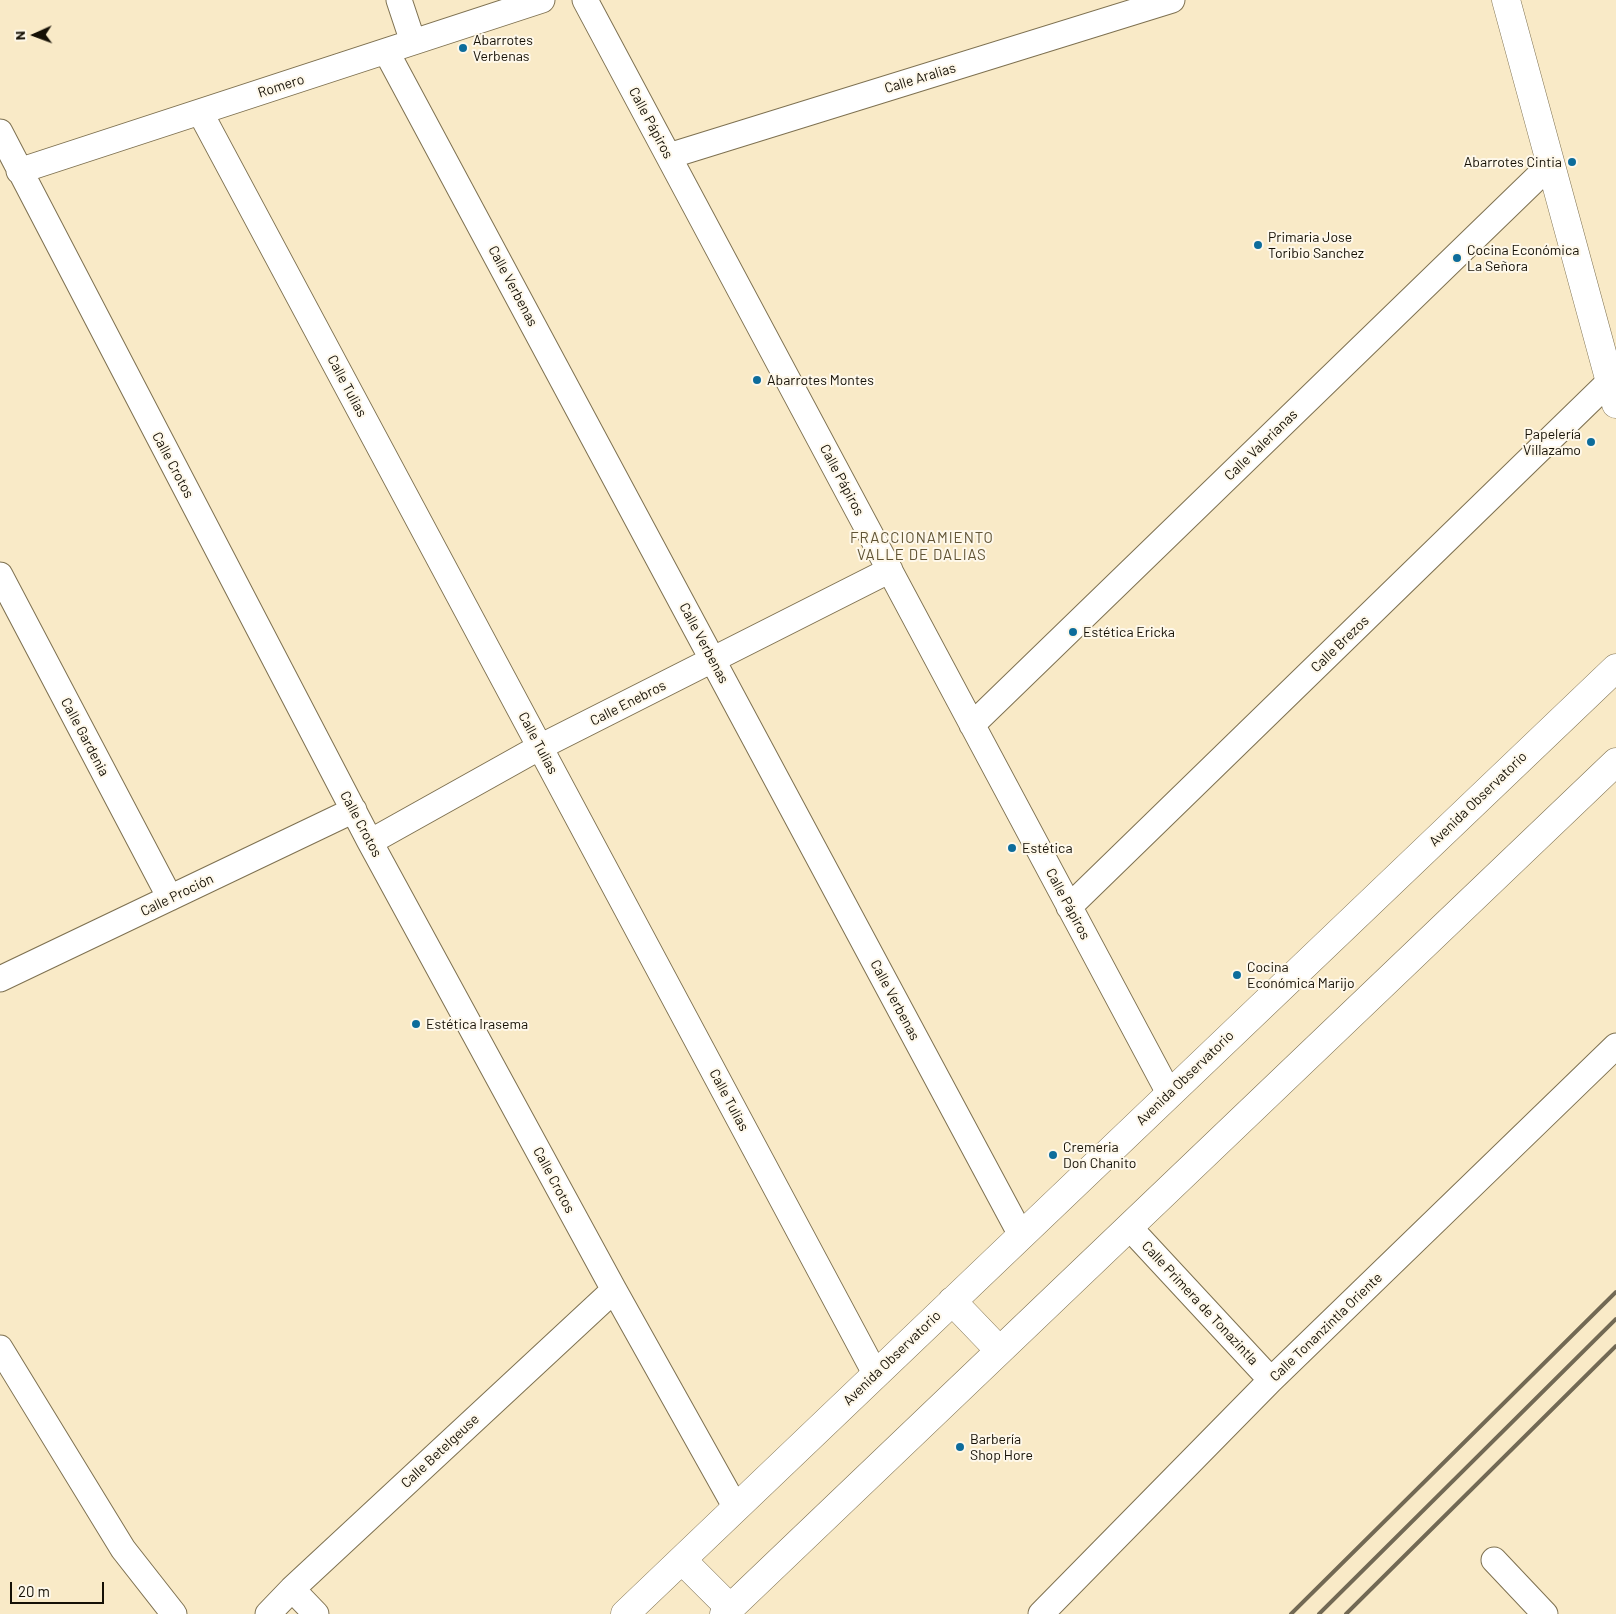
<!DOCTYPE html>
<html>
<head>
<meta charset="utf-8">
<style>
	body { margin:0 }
	#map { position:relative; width:1616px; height:1614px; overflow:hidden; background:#f9eac7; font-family:Barlow,sans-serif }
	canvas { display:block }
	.north { position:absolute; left:10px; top:10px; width:50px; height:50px; -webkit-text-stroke:4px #fef8ea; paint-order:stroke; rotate:268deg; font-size:14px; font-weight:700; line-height:20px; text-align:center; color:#151005 }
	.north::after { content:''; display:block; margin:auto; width:18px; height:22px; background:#151005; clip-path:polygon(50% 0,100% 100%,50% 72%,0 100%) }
	.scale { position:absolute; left:10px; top:1582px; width:94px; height:22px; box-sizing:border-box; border:2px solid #151005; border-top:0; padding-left:6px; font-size:15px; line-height:18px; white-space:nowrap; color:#151005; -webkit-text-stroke:4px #fef8ea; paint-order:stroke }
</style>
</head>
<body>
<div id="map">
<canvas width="1616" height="1614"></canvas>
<div class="north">N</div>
<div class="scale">20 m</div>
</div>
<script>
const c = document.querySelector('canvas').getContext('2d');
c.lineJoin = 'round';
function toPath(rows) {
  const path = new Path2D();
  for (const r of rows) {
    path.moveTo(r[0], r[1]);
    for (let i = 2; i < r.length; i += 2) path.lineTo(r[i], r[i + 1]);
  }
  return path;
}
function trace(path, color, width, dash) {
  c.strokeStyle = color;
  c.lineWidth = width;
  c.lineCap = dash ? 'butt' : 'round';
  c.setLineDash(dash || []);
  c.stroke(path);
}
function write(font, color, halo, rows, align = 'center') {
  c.font = font + ' Barlow,sans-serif';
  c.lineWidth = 4;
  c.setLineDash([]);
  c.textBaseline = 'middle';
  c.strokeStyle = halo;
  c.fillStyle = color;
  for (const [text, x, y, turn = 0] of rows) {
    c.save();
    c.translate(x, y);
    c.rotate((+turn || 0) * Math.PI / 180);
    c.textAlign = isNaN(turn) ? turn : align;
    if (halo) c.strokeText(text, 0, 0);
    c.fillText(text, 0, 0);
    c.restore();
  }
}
const minor = toPath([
	[399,0,413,42],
	[585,0,1169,1093],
	[386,51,1021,1235],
	[200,112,876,1375],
	[0,132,370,842,614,1290,736,1508],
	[669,156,1172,0],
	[19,171,542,0],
	[0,575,170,898],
	[972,725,1551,164],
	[370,842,540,747,890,570],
	[1069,907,1610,381],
	[0,979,354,810],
	[1129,1227,1271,1380],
	[0,1348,123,1549,174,1614],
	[1494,1560,1545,1614],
	[292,1589,316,1614],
	[268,1614,292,1589,614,1290],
	[1041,1614,1271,1380,1616,1046]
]);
const tertiary = toPath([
	[1506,0,1616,404],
	[952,1301,999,1350],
	[682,1560,730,1608],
	[625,1614,1616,668],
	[724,1614,1616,762]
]);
trace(minor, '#7e7151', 27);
trace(tertiary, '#7e7151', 29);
trace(minor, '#fff', 25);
trace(tertiary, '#fff', 28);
trace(toPath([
	[1291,1614,1616,1292],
	[1319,1614,1616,1319],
	[1346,1614,1616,1346]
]), '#726954', 4);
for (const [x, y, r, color] of [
	[463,48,5,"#0d6c9b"],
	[1572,162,5,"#0d6c9b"],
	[1258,245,5,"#0d6c9b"],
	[1457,258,5,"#0d6c9b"],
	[757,380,5,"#0d6c9b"],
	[1591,442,5,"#0d6c9b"],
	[1073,632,5,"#0d6c9b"],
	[1012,848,5,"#0d6c9b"],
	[1237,975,5,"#0d6c9b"],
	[416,1024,5,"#0d6c9b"],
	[1053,1155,5,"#0d6c9b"],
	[960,1447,5,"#0d6c9b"]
]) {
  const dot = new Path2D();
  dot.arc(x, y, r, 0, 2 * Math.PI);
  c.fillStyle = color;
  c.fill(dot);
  trace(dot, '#fef8ea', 2);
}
write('14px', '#151005', '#fef8ea', [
	["Abarrotes",473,40],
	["Verbenas",473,56],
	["Abarrotes Cintia",1562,162,"right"],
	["Primaria Jose",1268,237],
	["Toribio Sanchez",1268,253],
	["Cocina Económica",1467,250],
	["La Señora",1467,266],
	["Abarrotes Montes",767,380],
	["Papelería",1581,434,"right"],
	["Villazamo",1581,450,"right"],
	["Estética Ericka",1083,632],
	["Estética",1022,848],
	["Cocina",1247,967],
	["Económica Marijo",1247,983],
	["Estética Irasema",426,1024],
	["Cremeria",1063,1147],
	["Don Chanito",1063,1163],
	["Barbería",970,1439],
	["Shop Hore",970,1455]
], 'left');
write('14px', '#151005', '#fef8ea', [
	["Calle Aralias",920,78,-17],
	["Romero",281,86,-18],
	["Calle Pápiros",651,123,62],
	["Calle Verbenas",513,286,62],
	["Calle Tulias",347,386,62],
	["Calle Valerianas",1261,445,-44],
	["Calle Crotos",173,465,62],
	["Calle Pápiros",842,480,62],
	["Calle Verbenas",704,643,62],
	["Calle Brezos",1340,644,-44],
	["Calle Enebros",628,703,-27],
	["Calle Gardenia",85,737,62],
	["Calle Tulias",538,743,62],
	["Avenida Observatorio",1478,799,-44],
	["Calle Crotos",361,824,62],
	["Calle Proción",177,895,-26],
	["Calle Pápiros",1068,904,62],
	["Calle Verbenas",895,1000,62],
	["Avenida Observatorio",1185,1078,-44],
	["Calle Tulias",729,1100,62],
	["Calle Crotos",554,1180,62],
	["Calle Primera de Tonazintla",1200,1303,47],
	["Calle Tonanzintla Oriente",1326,1327,-44],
	["Avenida Observatorio",892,1358,-44],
	["Calle Betelgeuse",440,1451,-43]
]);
c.letterSpacing = '1px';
write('15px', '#5f5334', '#fef8ea', [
	["FRACCIONAMIENTO",922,538],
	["VALLE DE DALIAS",922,555]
]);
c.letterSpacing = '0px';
</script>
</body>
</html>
